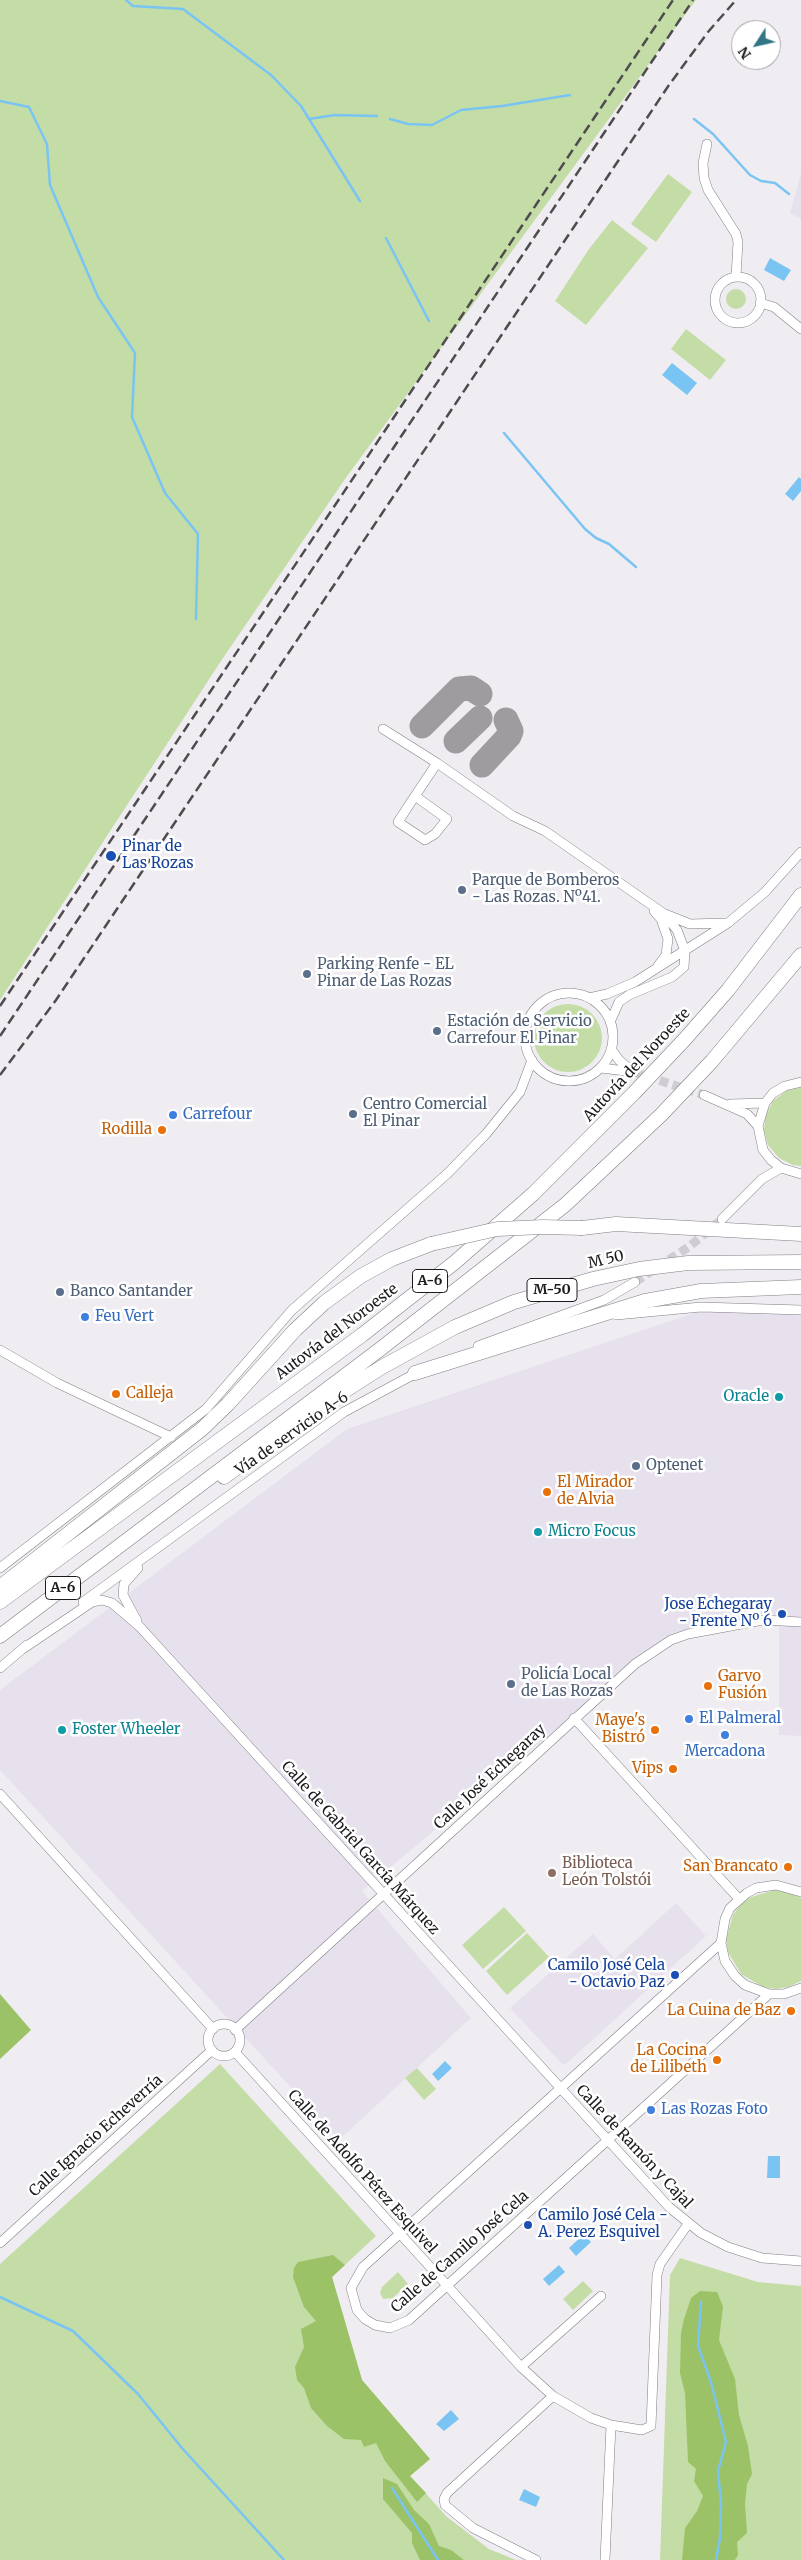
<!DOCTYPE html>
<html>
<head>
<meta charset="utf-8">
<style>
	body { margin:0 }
	#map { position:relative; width:801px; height:2560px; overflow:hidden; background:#f0edf2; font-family:Merriweather,serif }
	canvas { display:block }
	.north { position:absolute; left:731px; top:20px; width:50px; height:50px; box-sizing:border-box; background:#fff; border:1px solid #a4a3a4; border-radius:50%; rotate:235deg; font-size:14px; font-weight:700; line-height:20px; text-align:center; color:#1b1a1c }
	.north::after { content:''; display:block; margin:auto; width:18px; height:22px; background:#327686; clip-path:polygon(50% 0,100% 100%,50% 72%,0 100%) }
</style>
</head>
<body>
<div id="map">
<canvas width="801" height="2560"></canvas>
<div class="north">N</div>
</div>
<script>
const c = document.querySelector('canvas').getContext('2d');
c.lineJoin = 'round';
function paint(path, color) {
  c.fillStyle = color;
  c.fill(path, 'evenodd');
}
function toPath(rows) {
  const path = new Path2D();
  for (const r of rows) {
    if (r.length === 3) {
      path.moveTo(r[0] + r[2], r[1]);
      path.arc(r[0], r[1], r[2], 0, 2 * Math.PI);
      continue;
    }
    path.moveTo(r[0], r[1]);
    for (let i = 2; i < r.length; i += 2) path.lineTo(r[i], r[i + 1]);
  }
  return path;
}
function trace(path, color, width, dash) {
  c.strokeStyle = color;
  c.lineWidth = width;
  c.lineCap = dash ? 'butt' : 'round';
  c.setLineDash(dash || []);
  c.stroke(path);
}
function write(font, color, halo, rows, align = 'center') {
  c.font = font + ' Merriweather,serif';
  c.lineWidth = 5;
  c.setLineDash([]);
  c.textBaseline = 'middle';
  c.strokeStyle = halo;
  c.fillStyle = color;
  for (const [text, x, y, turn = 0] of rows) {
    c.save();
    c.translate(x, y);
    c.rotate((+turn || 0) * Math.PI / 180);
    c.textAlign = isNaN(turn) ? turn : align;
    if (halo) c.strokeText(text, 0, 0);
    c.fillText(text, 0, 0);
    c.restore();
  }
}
paint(toPath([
	[801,173,801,219,790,213],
	[700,1311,801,1314,801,1736,779,1735,779,1614,660,1642,362,1891,471,2018,339,2140,0,1770,0,1690,347,1429],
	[676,1903,706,1936,565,2065,562,2064,510,2008,593,1934,615,1959]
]), '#e7e1ed');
paint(toPath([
	[0,0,696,0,345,479,221,661,0,1000],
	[668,174,692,192,656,242,631,224],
	[612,220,648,248,586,325,555,301,589,249],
	[736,299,10],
	[686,329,726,360,710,380,671,349],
	[568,1038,34],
	[801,1087,801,1166,793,1165,779,1158,768,1145,764,1130,766,1115,773,1101,786,1091],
	[775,1890,788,1892,801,1898,801,1981,788,1987,776,1989,763,1987,741,1974,728,1952,726,1939,733,1915,740,1905,751,1897],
	[504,1907,526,1931,483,1969,462,1945],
	[527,1933,549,1957,507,1995,486,1971],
	[220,2064,376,2236,332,2277,362,2380,430,2459,410,2476,447,2517,489,2549,516,2560,0,2560,0,2264],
	[417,2068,436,2089,424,2100,405,2078],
	[680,2258,758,2282,801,2286,801,2560,660,2560,670,2275],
	[398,2272,408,2284,393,2298,383,2299,380,2293,382,2287],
	[583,2281,593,2291,573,2310,563,2299]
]), '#c4dda6');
paint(toPath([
	[0,1994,31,2030,0,2059],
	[333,2255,345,2265,332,2277,362,2380,430,2459,410,2476,426,2493,417,2502,385,2461,376,2443,364,2447,361,2440,344,2439,327,2426,311,2408,304,2388,297,2380,295,2367,304,2347,301,2329,316,2321,304,2307,293,2277,294,2268,298,2262],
	[700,2291,717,2292,723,2306,719,2340,735,2379,739,2415,748,2446,752,2474,747,2484,745,2504,747,2533,737,2542,738,2555,735,2560,682,2560,685,2528,697,2511,703,2496,694,2481,696,2469,688,2462,685,2393,680,2373,681,2333,684,2319,691,2298],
	[383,2478,397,2484,414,2510,429,2524,439,2546,451,2550,464,2560,420,2560,412,2543,412,2533,383,2499]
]), '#9cc268');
paint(toPath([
	[770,258,791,270,784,281,764,270],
	[672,363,697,383,687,395,662,375],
	[799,477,801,479,801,491,793,501,785,494],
	[445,2061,452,2068,438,2081,432,2074],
	[768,2156,780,2156,780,2178,767,2178],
	[584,2234,591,2242,576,2256,569,2248],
	[559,2265,565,2272,549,2286,543,2279],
	[451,2410,459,2419,444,2431,436,2424],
	[524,2489,540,2497,536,2507,519,2500]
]), '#7ac4f3');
trace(toPath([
	[126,0,133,6,183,9,271,75,301,106,360,201],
	[0,101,29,107,47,144,50,185,98,297,135,353,132,417,165,493,198,534,196,619],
	[309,119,335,115,377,116],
	[390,119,408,124,432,125,461,110,502,106,570,95],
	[694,119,713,134,750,175,761,181,775,183,789,194],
	[386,238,429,321],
	[504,433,585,529,596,538,609,544,636,567],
	[0,2297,73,2331,138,2394,182,2448,284,2560],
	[701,2302,698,2346,711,2382,726,2442,718,2471,721,2504,720,2538,716,2560],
	[392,2488,438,2560]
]), '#7ac4f3', 2.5);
trace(toPath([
	[422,726,459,689,471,688,480,694],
	[456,741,480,718],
	[482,765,509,736,511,731,506,720]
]), '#9f9ca0', 25);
trace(toPath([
	[634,1072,704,1095],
	[635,1282,690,1246,722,1219]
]), '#d0cdd2', 9, [9, 4.5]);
const minor = toPath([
	[707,144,703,163,704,178,708,190,736,234,738,242,736,277],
	[738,300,23],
	[760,303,774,307,801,329],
	[383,729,437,763],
	[415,796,447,819,435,834,425,840,398,822,411,802,437,763,513,816,545,831,663,913,677,930,685,951,684,967,672,977,629,995,619,1002,610,1022],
	[654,911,661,919,668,939,666,955,658,966],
	[665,914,690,924,725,923],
	[569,1037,44],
	[589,998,607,994,635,982,728,923,765,892,801,852],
	[611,1049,619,1060,632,1071],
	[601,1068,634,1072],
	[801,1082,785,1086,773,1093,765,1103,758,1126,763,1150,771,1160,781,1168,801,1174],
	[704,1095,747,1114,758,1126],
	[730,1104,765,1103],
	[722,1219,762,1179,781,1168],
	[616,1315,701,1307,801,1310],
	[478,1346,604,1300,635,1282],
	[0,1350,57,1383,171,1437],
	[0,1568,206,1409,292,1310,447,1174,486,1134,520,1092,532,1060],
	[83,1602,344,1412,420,1371],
	[137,1621,123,1595,124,1584,138,1568],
	[24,1648,92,1602,102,1600,112,1603,140,1627,669,2207,701,2233,728,2247,762,2258,801,2261],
	[0,1668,27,1645],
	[574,1718,739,1899],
	[0,1794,213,2029],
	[801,1892,776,1885,756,1888,747,1893,730,1908,725,1919,721,1943,725,1961,735,1976,745,1985,769,1994,784,1994,801,1988],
	[721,1943,363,2267,351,2288,357,2310,365,2319,375,2325,390,2328,409,2320,769,1994],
	[224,2040,16],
	[235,2030,635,1664,671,1640,688,1634,763,1620,801,1622],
	[235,2052,521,2367,553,2396],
	[0,2243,212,2050],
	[521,2367,601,2296],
	[536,2560,473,2528,445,2505,444,2499,447,2493,553,2396,591,2418,611,2425,642,2430,651,2426,657,2275,660,2264,688,2224],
	[605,2560,611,2425]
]);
const highway = toPath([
	[582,1228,616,1224,801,1234],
	[415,1373,645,1301,701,1291,801,1287],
	[224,1477,327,1402,382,1367,455,1327,514,1302,593,1279,639,1269,688,1263,801,1262],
	[0,1587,202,1429,228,1404,295,1330,324,1303,361,1276,392,1259,431,1244],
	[0,1602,362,1335,454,1263,533,1194,634,1093,685,1039,728,990,801,895],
	[0,1636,379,1350,565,1205,661,1115,712,1061,801,955]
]);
trace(minor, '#817e83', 10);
trace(highway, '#817e83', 15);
trace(minor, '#fff', 9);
trace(highway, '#fff', 14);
trace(toPath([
	[0,1006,673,0],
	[0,1036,693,0],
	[0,1075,56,1000,669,85,708,32,736,0]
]), '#4e4c4f', 2.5, [10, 5]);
const highwayBridge = toPath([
	[431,1244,497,1229,543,1227,582,1228]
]);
trace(highwayBridge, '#817e83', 15, []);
trace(highwayBridge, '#fff', 14);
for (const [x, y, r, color] of [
	[111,856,6,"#1a4fb4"],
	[462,890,5,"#5c6f8a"],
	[307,974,5,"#5c6f8a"],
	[437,1031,5,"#5c6f8a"],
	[353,1114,5,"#5c6f8a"],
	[173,1115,5,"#3f7fe0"],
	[162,1130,5,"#e8710a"],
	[60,1292,5,"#5c6f8a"],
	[85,1317,5,"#3f7fe0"],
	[116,1394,5,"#e8710a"],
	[779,1397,5,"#0f9aa8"],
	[636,1466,5,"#5c6f8a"],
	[547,1492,5,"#e8710a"],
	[538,1532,5,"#0f9aa8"],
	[782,1614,5,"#1a4fb4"],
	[511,1684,5,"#5c6f8a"],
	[708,1686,5,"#e8710a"],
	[689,1719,5,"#3f7fe0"],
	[62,1730,5,"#0f9aa8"],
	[655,1730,5,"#e8710a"],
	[725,1735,5,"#3f7fe0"],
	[673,1769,5,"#e8710a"],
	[788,1867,5,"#e8710a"],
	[552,1873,5,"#8d6e63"],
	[675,1975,5,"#1a4fb4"],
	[791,2011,5,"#e8710a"],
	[717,2060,5,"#e8710a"],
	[651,2110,5,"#3f7fe0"],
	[528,2225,5,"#1a4fb4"]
]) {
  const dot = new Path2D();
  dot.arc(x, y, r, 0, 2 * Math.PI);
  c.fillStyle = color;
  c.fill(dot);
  trace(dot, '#fff', 2);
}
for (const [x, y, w] of [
	[430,1281,35],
	[552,1290,50],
	[63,1588,35]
]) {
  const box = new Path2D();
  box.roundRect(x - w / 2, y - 11.5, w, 23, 4);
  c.fillStyle = '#fff';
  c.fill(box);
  trace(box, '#1b1a1c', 1);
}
write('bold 14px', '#1b1a1c', null, [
	["A-6",430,1281],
	["M-50",552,1290],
	["A-6",63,1588]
]);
write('15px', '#164399', '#fff', [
	["Pinar de",122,847],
	["Las Rozas",122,864],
	["Jose Echegaray",772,1605,"right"],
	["- Frente Nº 6",772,1622,"right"],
	["Camilo José Cela",665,1966,"right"],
	["- Octavio Paz",665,1983,"right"],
	["Camilo José Cela -",538,2216],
	["A. Perez Esquivel",538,2233]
], 'left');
write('15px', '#4e5e75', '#fff', [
	["Parque de Bomberos",472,881],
	["- Las Rozas. Nº41.",472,898],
	["Parking Renfe - EL",317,965],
	["Pinar de Las Rozas",317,982],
	["Estación de Servicio",447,1022],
	["Carrefour El Pinar",447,1039],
	["Centro Comercial",363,1105],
	["El Pinar",363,1122],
	["Banco Santander",70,1292],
	["Optenet",646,1466],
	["Policía Local",521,1675],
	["de Las Rozas",521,1692]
], 'left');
write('15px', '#1b1a1c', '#fff', [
	["Autovía del Noroeste",637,1065,-47],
	["M 50",606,1260,-13],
	["Autovía del Noroeste",337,1332,-37],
	["Vía de servicio A-6",292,1434,-35],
	["Calle José Echegaray",490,1777,-43],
	["Calle de Gabriel García Márquez",360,1848,48],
	["Calle Ignacio Echeverría",96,2136,-42],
	["Calle de Ramón y Cajal",634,2147,47],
	["Calle de Adolfo Pérez Esquivel",362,2172,48],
	["Calle de Camilo José Cela",460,2252,-41]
]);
write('15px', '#366cbe', '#fff', [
	["Carrefour",183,1115],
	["Feu Vert",95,1317],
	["El Palmeral",699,1719],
	["Mercadona",725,1752,"center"],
	["Las Rozas Foto",661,2110]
], 'left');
write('15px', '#c56008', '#fff', [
	["Rodilla",152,1130],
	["Calleja",126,1394,"left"],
	["El Mirador",557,1483,"left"],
	["de Alvia",557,1500,"left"],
	["Garvo",718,1677,"left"],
	["Fusión",718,1694,"left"],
	["Maye's",645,1721],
	["Bistró",645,1738],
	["Vips",663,1769],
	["San Brancato",778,1867],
	["La Cuina de Baz",781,2011],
	["La Cocina",707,2051],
	["de Lilibeth",707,2068]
], 'right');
write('15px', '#0d838f', '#fff', [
	["Oracle",769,1397,"right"],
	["Micro Focus",548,1532],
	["Foster Wheeler",72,1730]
], 'left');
write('15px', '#785e54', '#fff', [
	["Biblioteca",562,1864],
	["León Tolstói",562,1881]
], 'left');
</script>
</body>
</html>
